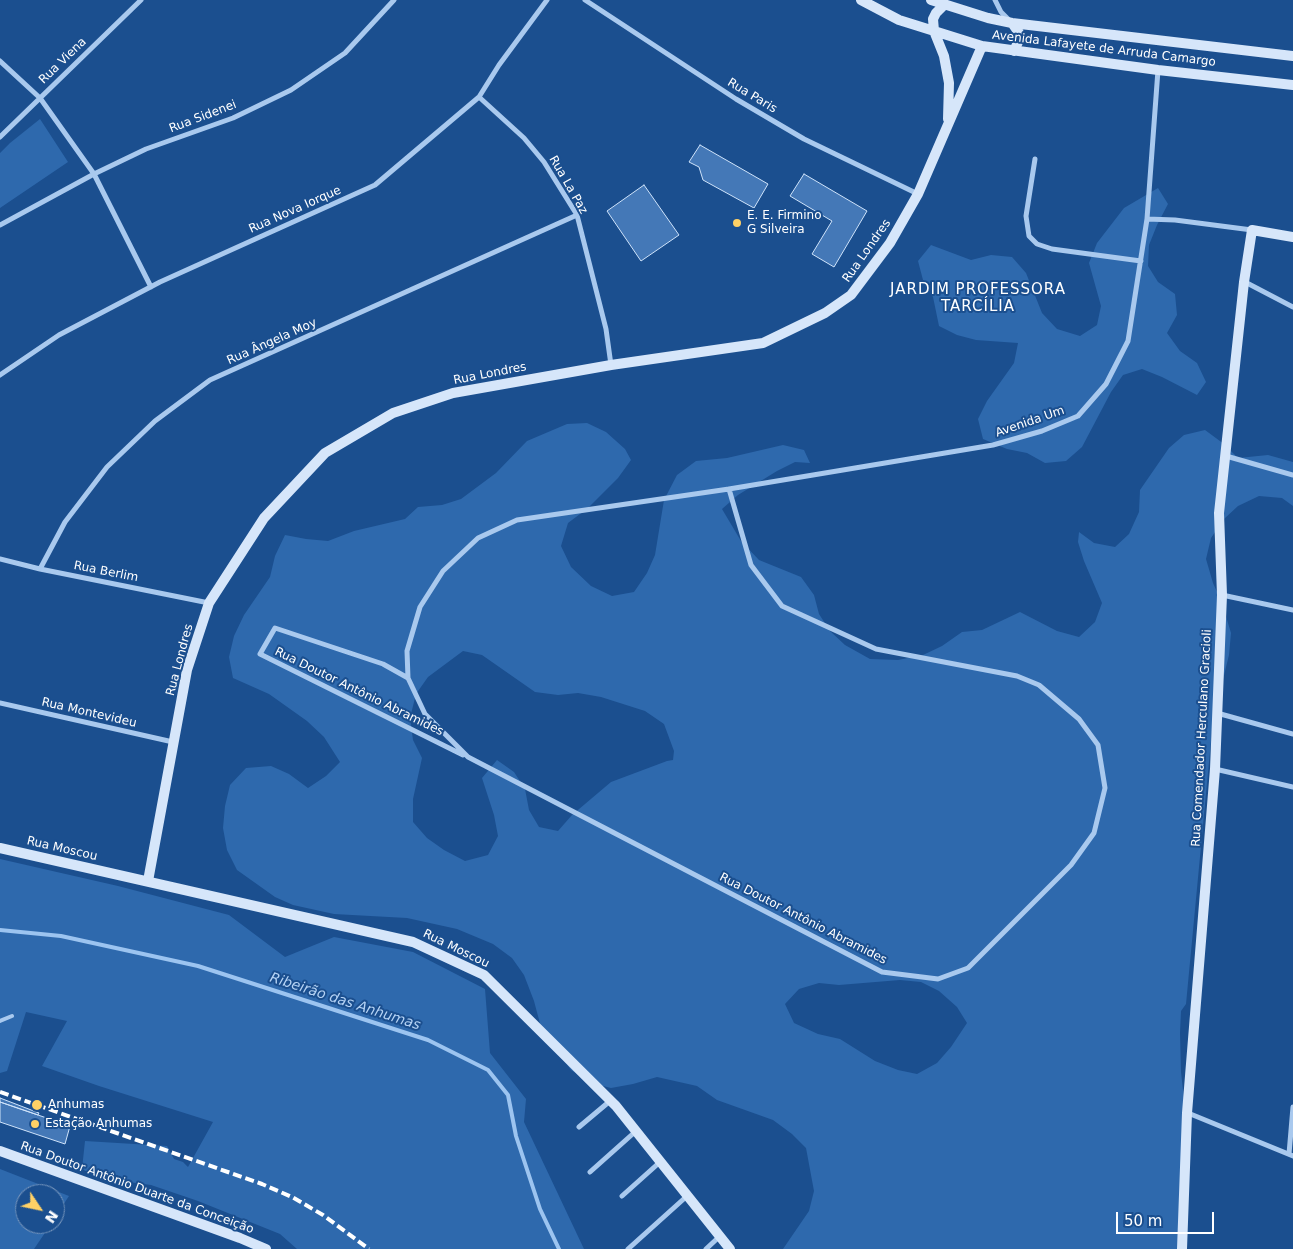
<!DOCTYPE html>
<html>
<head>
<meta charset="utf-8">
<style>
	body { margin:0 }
	#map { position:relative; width:1293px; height:1249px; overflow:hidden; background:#1b4f8f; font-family:"DejaVu Sans",sans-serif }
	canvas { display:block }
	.north { position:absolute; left:15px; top:1184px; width:50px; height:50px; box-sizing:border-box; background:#1b4f8f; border:1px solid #7695bc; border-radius:50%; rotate:124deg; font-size:14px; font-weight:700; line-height:20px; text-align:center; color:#fff }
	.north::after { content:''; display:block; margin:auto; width:18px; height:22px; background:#ffd166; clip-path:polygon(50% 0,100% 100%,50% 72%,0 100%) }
	.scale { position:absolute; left:1116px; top:1212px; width:98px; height:22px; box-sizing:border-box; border:2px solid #fff; border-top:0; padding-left:6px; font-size:15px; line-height:18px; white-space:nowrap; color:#fff; -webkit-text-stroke:4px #1b4f8f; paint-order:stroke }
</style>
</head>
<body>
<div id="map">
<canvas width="1293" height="1249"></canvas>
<div class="north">N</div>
<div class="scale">50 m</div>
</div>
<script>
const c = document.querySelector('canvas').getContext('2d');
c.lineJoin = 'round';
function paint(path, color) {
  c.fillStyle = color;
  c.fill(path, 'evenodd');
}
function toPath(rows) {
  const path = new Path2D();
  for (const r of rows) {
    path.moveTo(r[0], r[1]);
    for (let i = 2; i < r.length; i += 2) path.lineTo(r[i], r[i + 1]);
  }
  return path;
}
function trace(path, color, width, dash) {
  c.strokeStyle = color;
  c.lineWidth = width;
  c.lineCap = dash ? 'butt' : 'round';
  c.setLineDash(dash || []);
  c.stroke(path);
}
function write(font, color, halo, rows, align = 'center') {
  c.font = font + ' "DejaVu Sans",sans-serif';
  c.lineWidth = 4;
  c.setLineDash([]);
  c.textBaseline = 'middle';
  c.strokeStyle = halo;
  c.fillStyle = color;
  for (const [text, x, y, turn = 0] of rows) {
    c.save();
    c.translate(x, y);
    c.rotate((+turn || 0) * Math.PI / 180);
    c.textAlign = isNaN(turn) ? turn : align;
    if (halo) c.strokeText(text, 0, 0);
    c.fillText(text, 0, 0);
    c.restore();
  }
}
paint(toPath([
	[40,119,68,162,0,208,0,153,10,143],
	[1158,188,1168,204,1157,225,1149,245,1148,266,1158,282,1175,294,1177,315,1167,333,1180,351,1197,363,1206,382,1197,395,1162,377,1142,369,1123,375,1111,392,1082,447,1066,461,1045,463,1027,453,1007,449,983,439,978,419,987,401,1014,363,1018,343,976,340,957,335,939,326,933,297,923,280,918,261,931,245,971,260,991,255,1012,257,1026,273,1042,313,1057,329,1080,336,1097,325,1101,306,1089,263,1097,243,1124,208],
	[587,423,606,432,625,449,631,460,618,478,588,508,568,523,561,546,571,567,591,586,612,596,634,592,647,573,655,555,664,500,677,475,696,461,727,458,783,445,804,450,810,463,795,462,777,471,738,495,722,509,741,541,759,560,801,577,814,595,819,614,830,631,845,645,870,659,898,660,923,655,942,646,962,632,982,630,1020,612,1057,631,1079,637,1095,622,1102,603,1084,561,1078,542,1079,532,1094,543,1115,547,1129,534,1139,512,1140,490,1169,448,1184,435,1205,430,1224,444,1238,458,1268,455,1293,462,1293,506,1282,498,1259,496,1238,506,1224,519,1211,538,1206,559,1213,583,1222,603,1231,633,1229,655,1213,720,1186,1004,1181,1011,1180,1033,1181,1072,1185,1108,1184,1249,783,1249,809,1211,814,1191,806,1148,792,1134,773,1120,717,1100,697,1086,657,1077,633,1084,611,1088,591,1083,571,1070,542,1031,534,1001,524,975,512,958,493,944,457,929,407,918,334,914,293,905,275,897,237,870,227,850,223,828,225,806,230,785,246,768,271,766,289,774,308,788,326,776,340,762,324,737,307,721,269,694,233,678,229,657,234,636,244,615,270,577,275,556,285,535,306,539,328,541,354,531,405,519,418,507,442,505,461,499,496,473,527,441,567,424],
	[463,651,482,655,535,692,558,695,578,693,601,697,645,711,664,724,674,751,673,760,667,761,611,782,572,815,558,831,539,827,529,810,525,789,514,772,497,760,482,778,494,815,498,836,488,855,465,861,444,850,427,838,413,822,413,799,422,758,413,740,410,718,416,694,428,677],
	[900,980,921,982,939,991,957,1007,967,1023,951,1047,937,1063,917,1074,898,1070,875,1061,840,1039,818,1034,794,1023,785,1004,799,989,819,983,839,985],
	[0,859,118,886,229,915,285,957,334,937,413,952,485,989,490,1053,526,1099,524,1122,584,1249,297,1249,280,1234,198,1201,151,1185,99,1178,82,1169,85,1141,167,1146,174,1159,183,1162,188,1167,213,1122,99,1086,42,1066,67,1021,26,1012,7,1071,0,1073],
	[0,1169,69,1196,55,1217,55,1194,25,1194,25,1224,51,1224,34,1249,0,1249]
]), '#2e69ad');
trace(toPath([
	[0,930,61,936,198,966,428,1040,488,1070,508,1095,516,1136,540,1209,559,1249]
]), '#9cc4f0', 4);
const building = toPath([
	[700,145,768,184,754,208,703,180,699,167,689,162,700,145],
	[804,174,867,211,834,267,812,254,832,221,790,196,804,174],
	[644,185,679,235,641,261,607,211,644,185],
	[0,1098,39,1113,38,1115,0,1102,0,1098],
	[0,1102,70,1126,65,1144,0,1122,0,1102]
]);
paint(building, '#4478b7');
trace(building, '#cfe3fa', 1);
trace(toPath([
	[0,1021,12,1016]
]), '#a9c9ee', 4);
trace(toPath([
	[585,0,736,99,804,139,918,194],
	[995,0,1001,12,1010,21],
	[0,61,40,98,94,174,151,287],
	[479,97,524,138,544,162,577,215,606,329,611,365],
	[0,137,141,0],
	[1035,159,1026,216,1029,236,1037,244,1052,249,1141,261],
	[1147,219,1175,220,1252,230],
	[0,225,94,174,146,149,233,118,291,90,345,53,394,0],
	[1245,282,1293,307],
	[0,375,59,335,160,282,375,185,479,97,499,65,547,0],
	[1226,456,1293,475],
	[729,489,751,565,782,606,876,649,1017,676,1039,685,1079,719,1098,745,1105,788,1094,833,1071,865,968,968,938,979,882,972,468,757,425,714,408,678,407,651,420,607,443,571,478,538,517,520,729,489,993,445,1042,431,1078,416,1106,384,1128,341,1147,219,1158,70],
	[0,559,40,569,209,603],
	[40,569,65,522,107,467,155,421,210,380,577,215],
	[1222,595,1293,610],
	[408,678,383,664,275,628,260,654,463,755],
	[0,703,173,742],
	[1217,713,1293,734],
	[1215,769,1293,787],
	[1188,1113,1293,1156],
	[579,1127,610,1101],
	[1289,1154,1293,1107],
	[590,1172,636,1131],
	[622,1196,660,1162],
	[628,1249,687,1196],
	[706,1249,720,1236]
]), '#a9c9ee', 5);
trace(toPath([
	[861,0,899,20,982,46,1158,70,1293,85],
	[931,0,988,18,1012,23,1293,56],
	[945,4,936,13,933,19,934,31,944,56,949,83,948,119],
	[1012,23,1019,33,1019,40,1014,51],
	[0,848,413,942,484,975,616,1106,730,1249],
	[148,881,187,670,209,603,264,518,325,453,393,413,453,393,611,365,763,343,825,313,851,295,890,243,918,194,982,46],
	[0,1151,240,1238,266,1249],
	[1182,1249,1187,1113,1215,769,1222,595,1219,513,1244,282,1252,230,1293,237]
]), '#d6e6fa', 10);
trace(toPath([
	[0,1092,262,1184,292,1197,323,1215,369,1249]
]), '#fff', 4, [9, 4]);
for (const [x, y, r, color] of [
	[737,223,5,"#ffd166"],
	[37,1105,6,"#ffd166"],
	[35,1124,5,"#ffd166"]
]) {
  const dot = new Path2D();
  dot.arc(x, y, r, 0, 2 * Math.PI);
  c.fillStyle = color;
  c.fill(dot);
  trace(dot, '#1b4f8f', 2);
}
write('12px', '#fff', '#1b4f8f', [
	["Avenida Lafayete de Arruda Camargo",1104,49,7],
	["Rua Viena",63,61,-44],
	["Rua Paris",752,96,31],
	["Rua Sidenei",203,117,-21],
	["Rua La Paz",568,185,60],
	["Rua Nova Iorque",295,210,-24],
	["Rua Londres",867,251,-55],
	["Rua Ângela Moy",272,342,-24],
	["Rua Londres",490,374,-11],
	["Avenida Um",1030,422,-19],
	["Rua Berlim",106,572,11],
	["Rua Londres",180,660,-75],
	["Rua Doutor Antônio Abramides",359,692,26],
	["Rua Montevideu",89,713,13],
	["Rua Comendador Herculano Gracioli",1202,738,-87],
	["Rua Moscou",62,849,13],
	["Rua Doutor Antônio Abramides",803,919,27],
	["Rua Moscou",456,949,26],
	["Rua Doutor Antônio Duarte da Conceição",137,1188,20]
]);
write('12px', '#fff', '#1b4f8f', [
	["E. E. Firmino",747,216],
	["G Silveira",747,230],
	["Anhumas",48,1105],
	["Estação Anhumas",45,1124]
], 'left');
write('italic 14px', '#b5d3f5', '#1b4f8f', [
	["Ribeirão das Anhumas",345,1002,18]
]);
c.letterSpacing = '1px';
write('15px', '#fff', '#1b4f8f', [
	["JARDIM PROFESSORA",978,290],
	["TARCÍLIA",978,307]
]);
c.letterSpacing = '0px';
</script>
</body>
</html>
